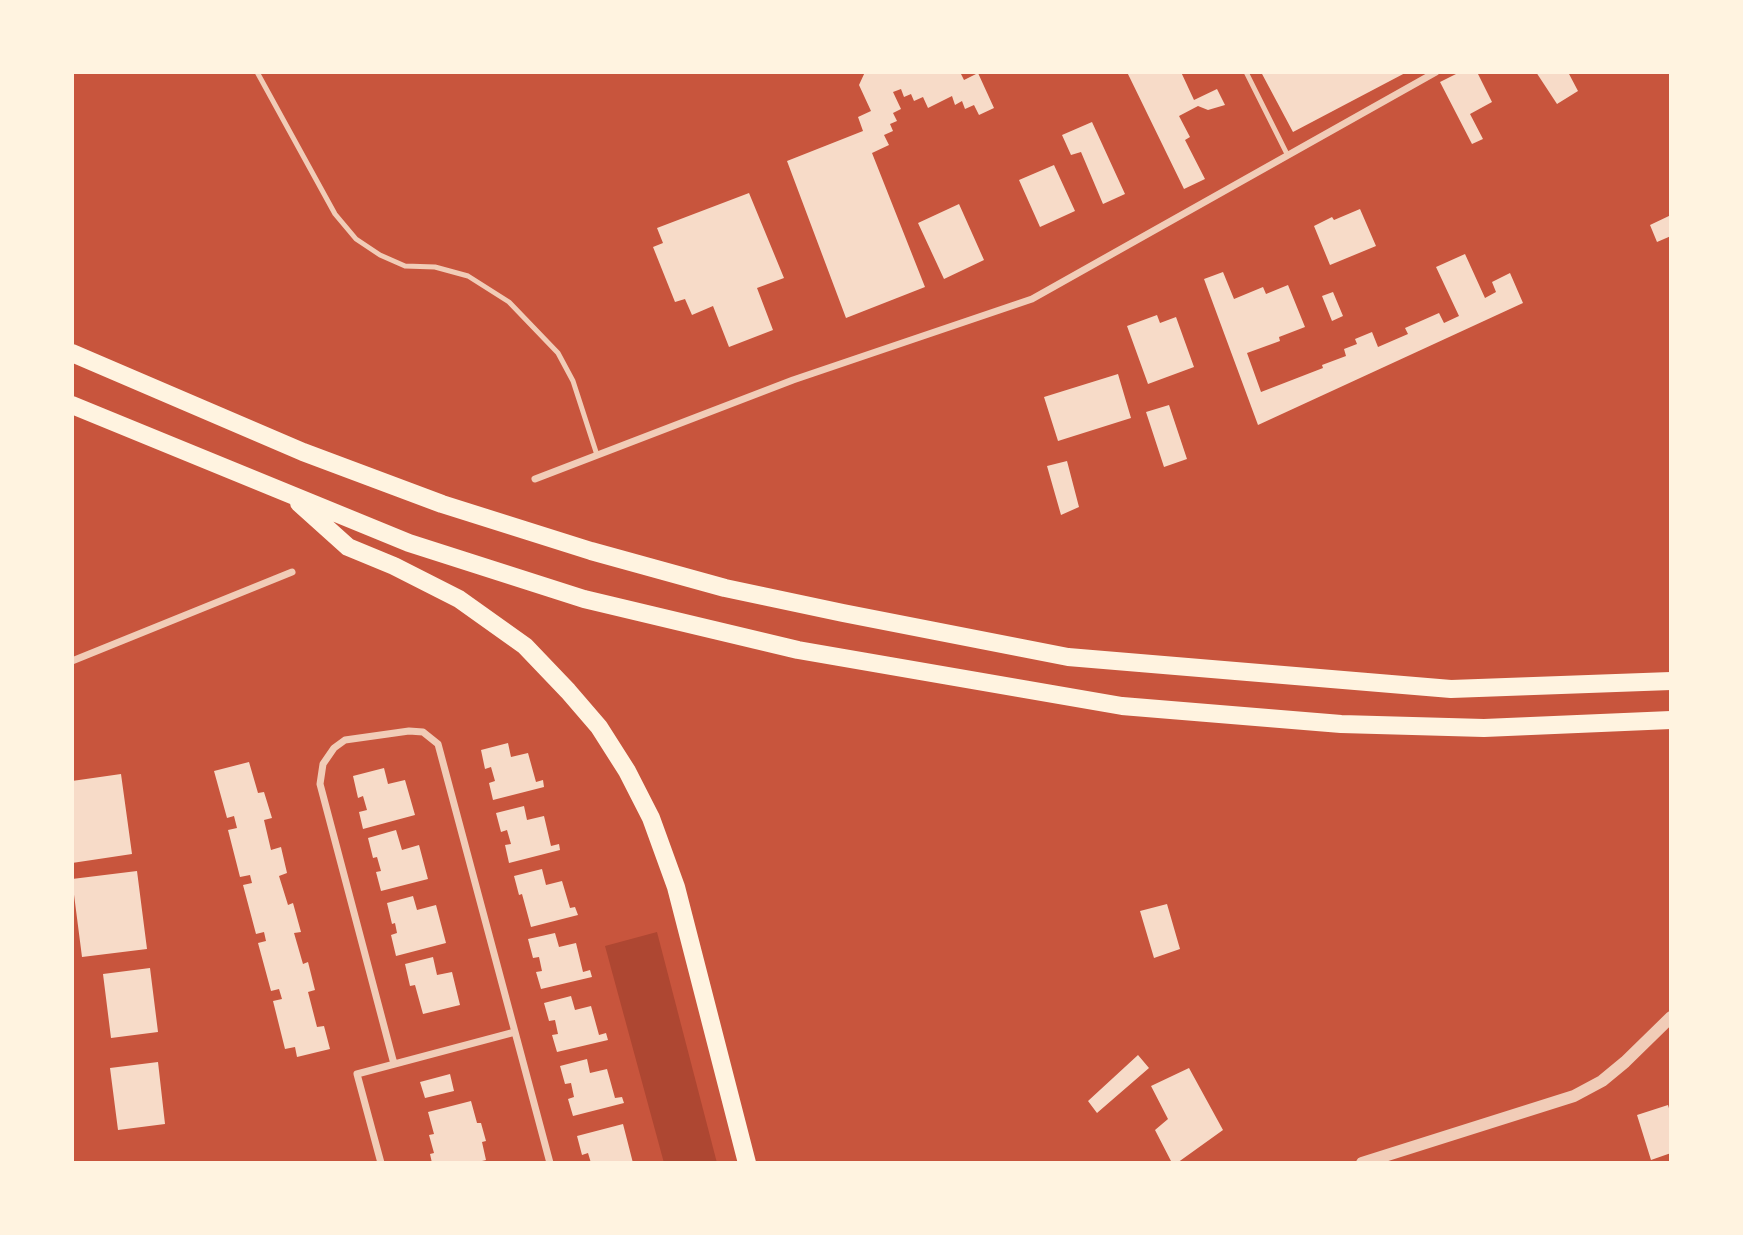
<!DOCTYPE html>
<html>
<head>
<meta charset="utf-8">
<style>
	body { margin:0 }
	#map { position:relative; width:1743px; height:1235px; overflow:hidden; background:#c8553d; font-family:"Asap Condensed",sans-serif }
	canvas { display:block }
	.frame { position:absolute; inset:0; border:74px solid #fff3e0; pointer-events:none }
</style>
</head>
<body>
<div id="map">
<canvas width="1743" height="1235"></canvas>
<div class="frame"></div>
</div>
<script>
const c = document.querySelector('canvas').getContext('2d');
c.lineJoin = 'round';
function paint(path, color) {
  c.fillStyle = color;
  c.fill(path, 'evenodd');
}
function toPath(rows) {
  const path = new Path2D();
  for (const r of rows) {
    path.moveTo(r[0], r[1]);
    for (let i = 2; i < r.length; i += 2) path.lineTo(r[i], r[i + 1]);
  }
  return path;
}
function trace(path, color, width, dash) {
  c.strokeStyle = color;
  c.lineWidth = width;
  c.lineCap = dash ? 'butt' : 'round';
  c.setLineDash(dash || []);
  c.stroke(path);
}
paint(toPath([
	[657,932,717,1163,664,1163,605,946]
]), '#ae4732');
paint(toPath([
	[865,72,960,72,964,80,978,73,994,108,979,115,974,105,965,109,962,101,955,105,952,96,928,108,923,97,914,101,911,94,904,97,901,89,893,92,901,109,893,113,897,121,890,124,893,131,884,135,889,145,872,153,925,287,846,318,787,161,863,131,858,117,871,111,859,85],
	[1127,72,1181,72,1194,100,1217,89,1225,105,1208,110,1198,106,1179,116,1190,137,1185,140,1205,179,1184,189],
	[1261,72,1407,72,1293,132],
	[1460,72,1477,72,1492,102,1470,114,1483,139,1472,144,1440,82],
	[1536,72,1568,72,1578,91,1557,104],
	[1092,122,1125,194,1103,204,1081,152,1071,155,1062,135],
	[1054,165,1075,211,1040,227,1019,180],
	[749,193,784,278,757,288,773,330,729,347,713,306,692,315,685,299,675,302,653,247,663,243,657,228],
	[959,204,984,260,944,279,918,223],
	[1360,209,1376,246,1330,265,1314,226,1332,217,1334,220],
	[1671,215,1671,236,1657,242,1650,225],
	[1465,254,1485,298,1496,292,1492,282,1510,273,1523,303,1258,425,1204,279,1223,272,1234,299,1263,287,1266,294,1288,285,1305,327,1279,337,1280,341,1247,353,1261,392,1323,368,1322,365,1346,356,1344,349,1357,344,1355,339,1372,332,1378,347,1408,334,1405,328,1439,313,1444,323,1459,316,1436,267],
	[1333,292,1343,316,1332,321,1322,296],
	[1157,315,1160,323,1176,317,1194,367,1148,384,1127,326],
	[1118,374,1131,418,1058,441,1044,397],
	[1169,405,1187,459,1164,467,1146,412],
	[1067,461,1079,507,1061,515,1047,466],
	[508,743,511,757,528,753,536,782,543,780,544,787,493,800,489,783,495,781,491,767,485,769,481,750],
	[249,762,258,793,264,792,272,818,264,820,271,850,281,847,287,873,279,876,288,905,293,903,301,932,294,933,303,964,308,962,315,990,308,992,317,1027,324,1026,330,1049,297,1057,295,1047,285,1049,273,1001,282,999,279,989,271,991,258,943,266,941,264,932,256,934,243,885,252,883,250,875,240,877,228,830,237,828,234,816,227,818,214,771],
	[384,768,388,784,405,780,415,815,363,829,359,812,367,810,363,796,358,798,353,776],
	[121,774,132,854,72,863,72,781],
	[524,806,527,820,544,816,551,846,559,844,560,850,509,863,505,845,511,844,507,830,501,832,496,813],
	[396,830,402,850,419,845,428,879,381,891,376,872,381,871,377,857,373,858,368,838],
	[542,869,546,885,562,881,570,908,575,907,578,915,531,927,522,894,519,895,514,876],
	[137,871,147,949,82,957,72,879],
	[413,896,417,910,436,905,446,943,396,956,391,935,397,933,395,923,392,924,387,903],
	[1167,904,1180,949,1154,958,1140,911],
	[555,933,559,947,576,943,583,972,590,970,592,977,541,989,536,972,542,971,539,957,533,958,528,939],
	[433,957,437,975,452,972,460,1005,423,1014,415,985,410,986,405,964],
	[150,968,158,1032,111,1038,103,974],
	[571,996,575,1010,591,1006,599,1035,606,1033,608,1040,557,1052,552,1035,558,1034,555,1020,549,1021,544,1003],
	[1138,1055,1149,1068,1097,1113,1088,1101],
	[587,1059,590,1073,607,1069,615,1098,622,1097,624,1103,573,1116,568,1099,574,1097,571,1083,565,1084,560,1066],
	[158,1062,165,1124,118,1130,110,1068],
	[1189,1068,1223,1130,1177,1163,1172,1163,1155,1130,1168,1119,1151,1086],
	[450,1074,454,1091,425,1098,420,1082],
	[471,1101,477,1123,481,1123,486,1141,482,1142,486,1160,482,1161,482,1163,432,1163,430,1154,434,1153,429,1135,434,1134,428,1112],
	[1668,1105,1671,1115,1671,1153,1651,1160,1637,1115],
	[623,1124,633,1163,591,1163,588,1153,582,1155,577,1136]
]), '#f7dbc8');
trace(toPath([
	[257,72,335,214,356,239,380,255,405,266,435,267,468,276,509,302,558,353,573,381,597,455],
	[1246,72,1287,154]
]), '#f1ccb7', 5);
trace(toPath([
	[535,479,793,380,1032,299,1436,72],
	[72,661,292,572],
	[394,1064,320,784,323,764,334,748,345,740,409,731,423,732,438,744,515,1032],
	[381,1163,357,1074,515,1032,550,1163]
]), '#f1ccb7', 7);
trace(toPath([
	[1362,1163,1574,1096,1602,1081,1625,1062,1671,1017]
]), '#f1ccb7', 12);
trace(toPath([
	[72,353,303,452,442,504,591,551,725,588,843,613,1068,657,1451,689,1671,681],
	[72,405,409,543,584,599,798,650,1122,706,1341,724,1484,728,1671,720],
	[299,503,348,547,394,566,459,599,525,646,568,691,599,727,627,771,651,818,676,887,747,1163]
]), '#fff3e0', 18);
</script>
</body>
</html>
